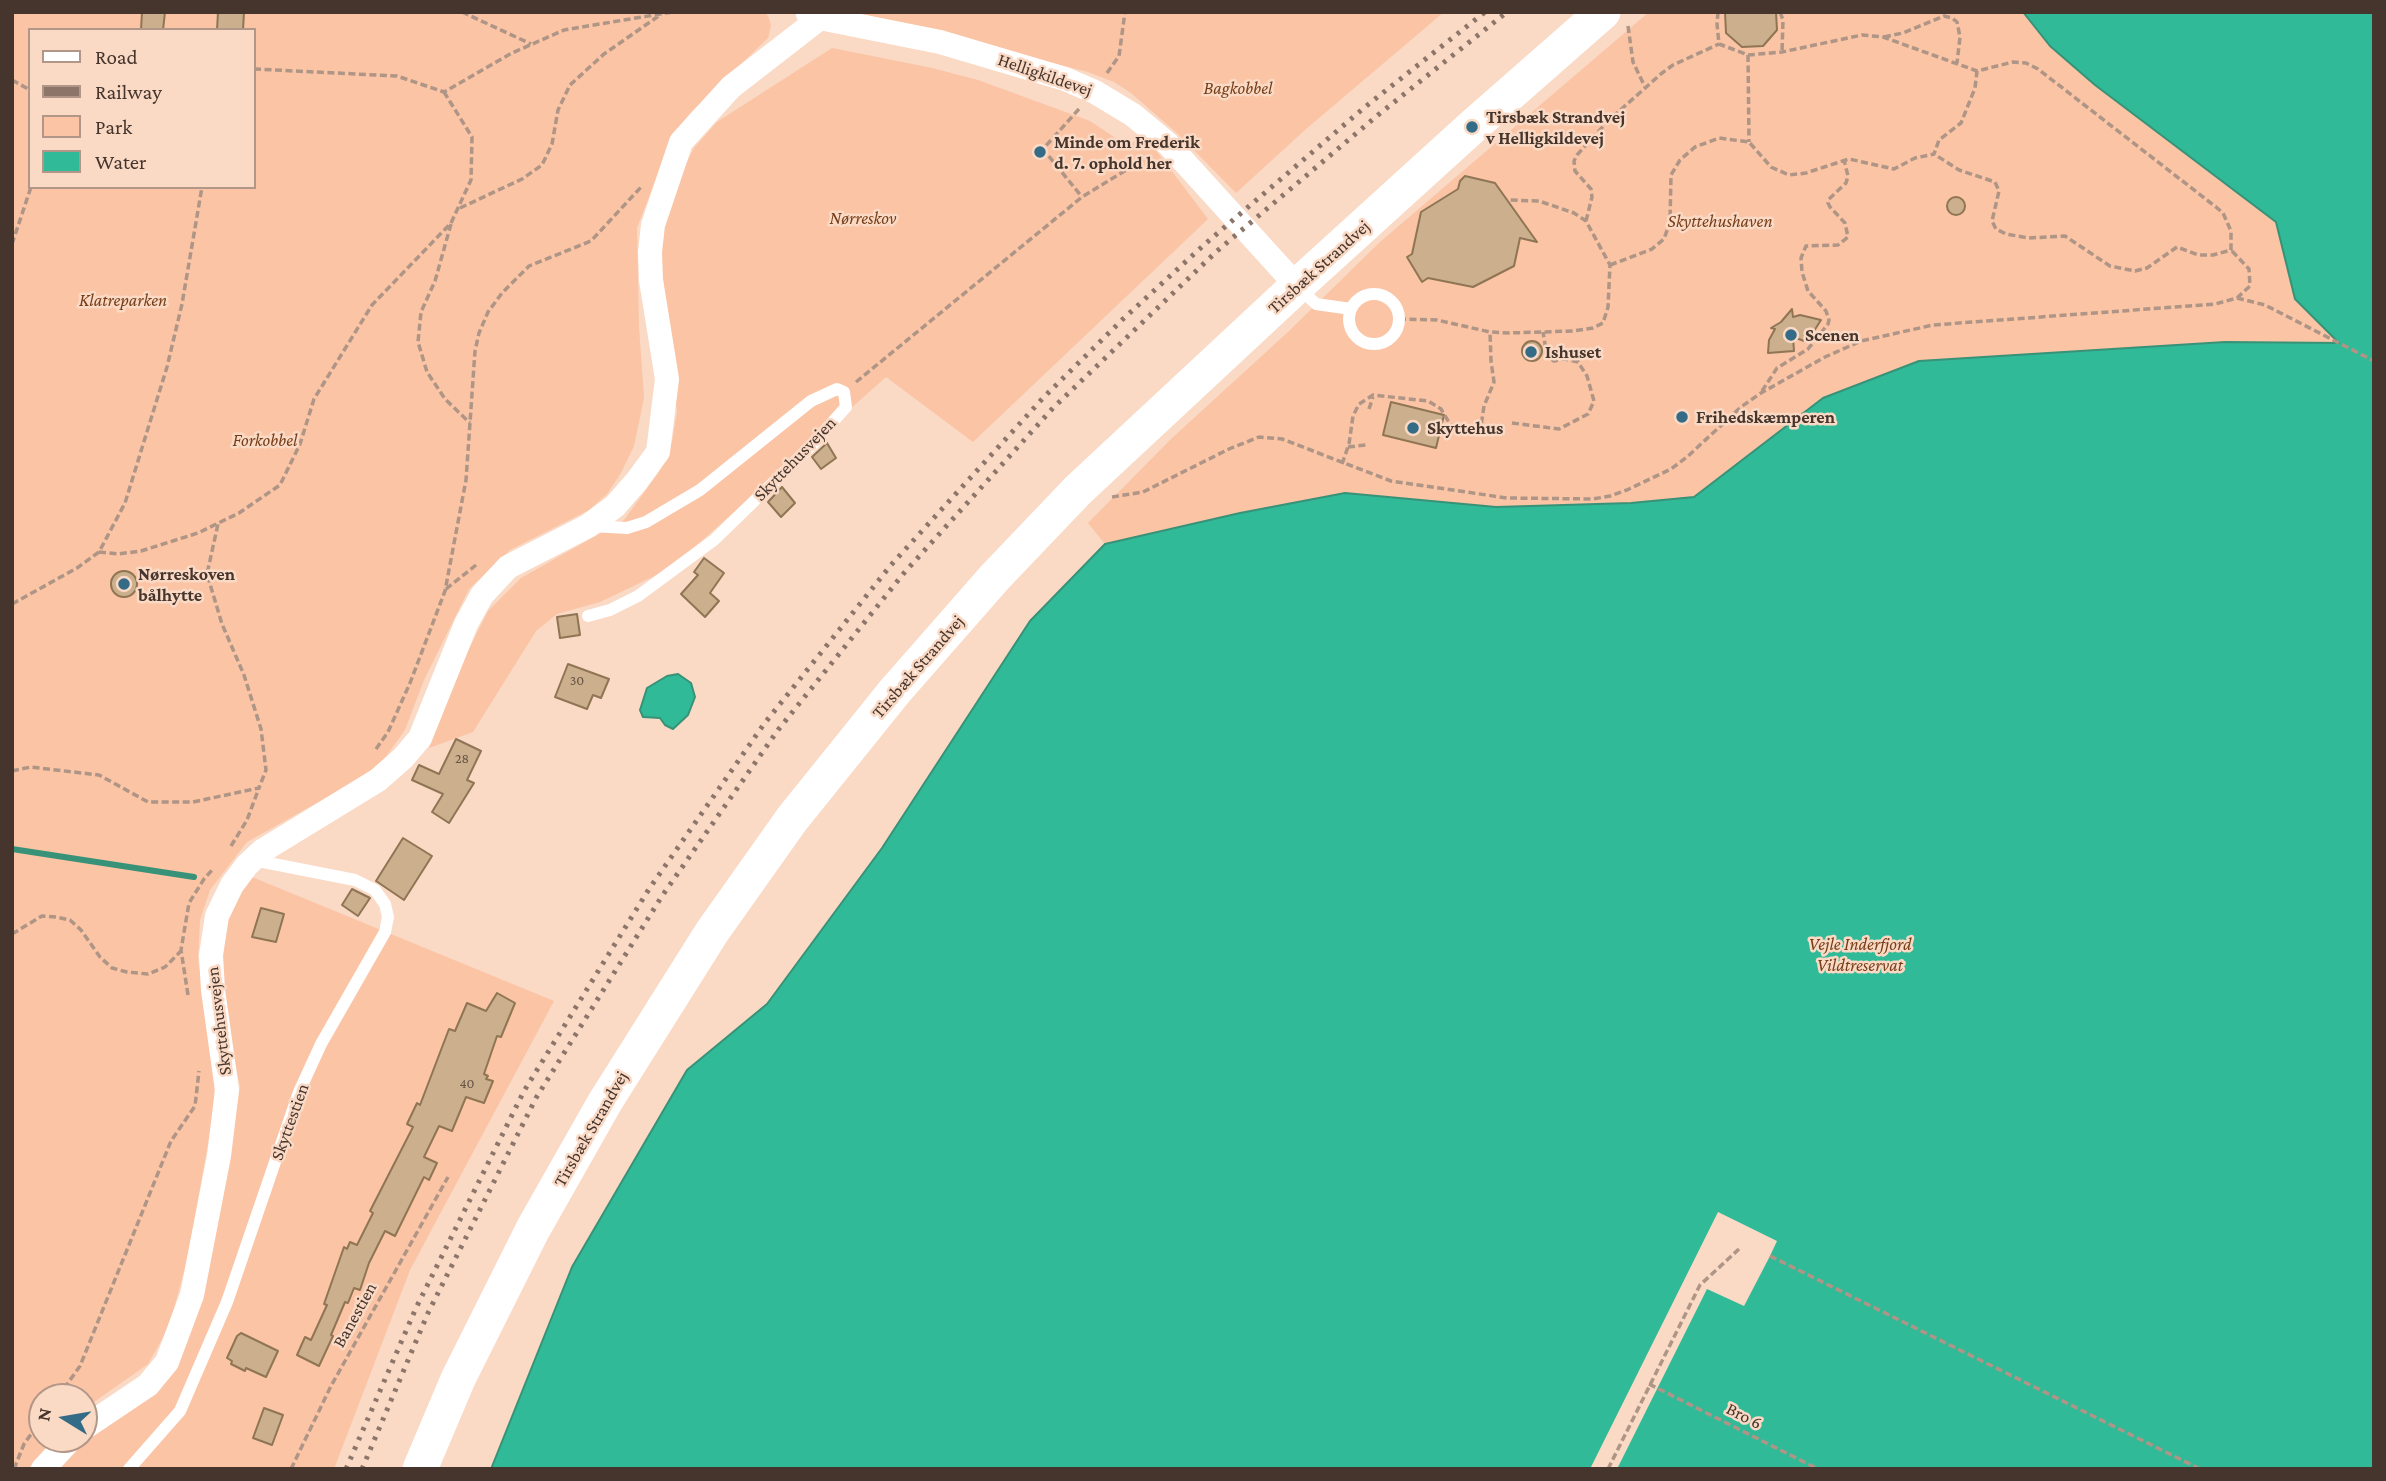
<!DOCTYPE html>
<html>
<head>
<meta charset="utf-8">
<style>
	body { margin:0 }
	#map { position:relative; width:2386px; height:1481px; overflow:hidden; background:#fad9c5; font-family:"Crimson Pro",serif }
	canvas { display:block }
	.frame { position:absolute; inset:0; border:14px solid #45352c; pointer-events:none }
	.legend { position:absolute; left:28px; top:28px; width:228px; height:161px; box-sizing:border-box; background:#fad9c5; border:2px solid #b29788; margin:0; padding:9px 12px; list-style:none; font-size:21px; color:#45352c }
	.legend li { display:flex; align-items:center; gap:14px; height:35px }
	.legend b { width:35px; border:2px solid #b29788 }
	.north { position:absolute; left:28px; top:1383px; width:70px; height:70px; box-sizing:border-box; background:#fad9c5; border:2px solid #b29788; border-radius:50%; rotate:281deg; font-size:19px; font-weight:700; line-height:28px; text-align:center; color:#45352c }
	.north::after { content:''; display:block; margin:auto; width:24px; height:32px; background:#346b86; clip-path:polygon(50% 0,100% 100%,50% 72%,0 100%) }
</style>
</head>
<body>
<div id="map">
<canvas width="2386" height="1481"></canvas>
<div class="frame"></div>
<ul class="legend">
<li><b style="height:9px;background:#fff"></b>Road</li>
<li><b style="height:9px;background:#8d7669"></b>Railway</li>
<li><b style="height:19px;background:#fac4a5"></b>Park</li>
<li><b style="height:19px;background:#31ba98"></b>Water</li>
</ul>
<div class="north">N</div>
</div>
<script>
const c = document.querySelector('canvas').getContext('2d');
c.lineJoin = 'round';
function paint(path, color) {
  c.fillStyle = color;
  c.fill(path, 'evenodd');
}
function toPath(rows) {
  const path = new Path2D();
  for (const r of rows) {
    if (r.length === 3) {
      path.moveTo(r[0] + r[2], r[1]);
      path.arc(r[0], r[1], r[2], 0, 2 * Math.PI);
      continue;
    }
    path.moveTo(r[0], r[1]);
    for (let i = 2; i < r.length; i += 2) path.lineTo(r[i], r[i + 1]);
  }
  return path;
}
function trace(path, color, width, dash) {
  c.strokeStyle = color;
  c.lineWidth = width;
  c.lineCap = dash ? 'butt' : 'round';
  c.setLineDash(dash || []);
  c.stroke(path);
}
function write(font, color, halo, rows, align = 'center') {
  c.font = font + ' "Crimson Pro",serif';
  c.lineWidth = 5;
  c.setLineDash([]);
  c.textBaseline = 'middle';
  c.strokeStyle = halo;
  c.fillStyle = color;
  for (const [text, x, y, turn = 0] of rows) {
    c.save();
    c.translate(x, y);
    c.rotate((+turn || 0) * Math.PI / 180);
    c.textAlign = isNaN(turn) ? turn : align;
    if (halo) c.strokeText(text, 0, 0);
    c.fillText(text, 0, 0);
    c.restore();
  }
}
paint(toPath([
	[12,12,765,12,769,18,771,26,768,38,691,112,673,134,637,228,639,327,644,398,634,446,621,473,607,494,589,510,510,550,469,589,424,680,405,730,382,762,363,777,247,842,210,890,200,920,198,959,213,1059,215,1105,187,1260,169,1327,148,1364,84,1409,84,1397,42,1397,42,1439,54,1439,28,1469,12,1469],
	[30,30,254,30,254,187,30,187],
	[854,12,1444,12,1306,129,1236,193,1178,134,1131,93,1114,82,1088,72],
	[1649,12,2023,12,2038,31,2374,12,2340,343,2264,343,2374,1469,504,1469,1614,504,1240,513,1105,544,1088,523,1171,439,1288,332,1380,242],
	[2092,82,2268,207,2272,219,2187,154],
	[832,48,932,68,978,80,1090,121,1129,147,1142,132,1208,219,973,442,886,377,671,568,600,602,557,614,536,631,473,732,429,748,466,655,488,611,521,578,624,520,659,472,672,442,677,412,663,302,660,257,667,202,694,148,717,122],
	[247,875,554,1001,410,1270,334,1469,55,1469,105,1425,158,1389,212,1253,240,1087,217,975,227,917]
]), '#fac4a5');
const water = toPath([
	[2023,12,2374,12,2374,1469,491,1469,572,1267,687,1070,767,1004,882,848,1030,621,1105,544,1240,513,1345,493,1496,507,1631,503,1694,497,1823,398,1919,361,2225,342,2339,343,2295,299,2276,222,2095,85,2050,46,2023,12],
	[678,674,691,683,695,697,688,715,673,729,665,725,660,718,643,717,640,710,647,688,667,676,678,674]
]);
paint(water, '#31ba98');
trace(water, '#379278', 2);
paint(toPath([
	[1718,1212,1777,1241,1770,1256,1744,1306,1707,1289,1617,1469,1590,1469]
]), '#fad9c5');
trace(toPath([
	[12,849,194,877]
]), '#379278', 6);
const building = toPath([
	[142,12,165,12,163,30,141,30,142,12],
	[218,12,244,12,243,30,217,30,218,12],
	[1725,12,1776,12,1777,30,1763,46,1742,47,1726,33,1725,12],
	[1465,176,1495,183,1537,242,1520,238,1514,266,1473,287,1428,278,1422,282,1407,257,1412,254,1421,212,1458,189,1460,181,1465,176],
	[1956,206,9],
	[1792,309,1793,317,1800,315,1821,320,1807,342,1793,337,1794,351,1768,353,1769,340,1775,329,1771,328,1781,322,1792,309],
	[1532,351,10],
	[1391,402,1444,415,1436,448,1383,435,1391,402],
	[827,443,836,458,821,469,812,457,827,443],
	[782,487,795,503,781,517,768,502,782,487],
	[704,558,724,573,710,593,719,601,705,617,681,594,698,575,694,572,704,558],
	[124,584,13],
	[577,614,580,635,560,638,557,617,577,614],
	[568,664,609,679,601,698,593,695,587,709,555,697,568,664],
	[456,739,481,751,467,780,474,783,449,823,432,812,443,794,412,780,419,765,439,774,456,739],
	[403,838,432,856,404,900,376,881,403,838],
	[352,889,370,898,358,916,342,905,352,889],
	[261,908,284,914,276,942,252,937,261,908],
	[497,993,515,1003,501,1037,497,1036,484,1074,488,1076,486,1079,493,1081,484,1103,466,1097,452,1131,439,1126,424,1157,437,1163,429,1180,424,1177,395,1236,385,1231,369,1263,360,1290,354,1288,348,1303,345,1302,331,1335,333,1336,319,1366,297,1355,305,1337,311,1340,327,1305,324,1304,344,1247,347,1249,350,1242,357,1245,373,1213,370,1211,413,1127,407,1124,417,1103,420,1105,449,1029,455,1031,467,1003,486,1011,497,993],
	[241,1333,278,1351,266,1377,246,1368,245,1371,231,1364,232,1361,227,1358,237,1336,241,1333],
	[264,1408,283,1415,272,1445,253,1438,264,1408]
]);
paint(building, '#ccaf8d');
trace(building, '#8f7554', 2);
trace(toPath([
	[462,12,531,44],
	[1718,12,1717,24,1719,44,1748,55,1782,52,1862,35,1883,37,1977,71,2013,62,2026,63,2038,69,2216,207,2223,213,2231,231,2231,250,2213,255,2198,255,2177,247,2147,268,2135,271,2110,266,2065,236,2029,238,2006,234,1996,229,1992,221,1999,191,1995,182,1959,170,1934,154],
	[1780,12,1783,20,1782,52],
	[1628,26,1633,62,1645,87],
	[1884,37,1903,33,1944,16,1952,18,1957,22,1960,37,1957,63],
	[1748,55,1749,142],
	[254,69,397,76,444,92,512,53,564,30,672,12],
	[1107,73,1119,56,1125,12],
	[12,80,30,90],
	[1079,109,1043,149,1082,197],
	[460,208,522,179,542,165,552,144,558,110,570,85,604,54,660,15],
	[1586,221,1592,197,1591,189,1575,171,1574,161,1577,155,1608,121,1662,73,1673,65,1719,44],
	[451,224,435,281,421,312,418,342,427,372,445,399,470,423],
	[12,244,31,187],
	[1610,265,1652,249,1664,239,1670,222,1671,175,1680,160,1695,147,1719,138,1749,142,1771,167,1789,175,1806,173,1849,159,1894,169,1915,158,1934,154,1939,140,1961,123,1975,88,1977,71],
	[2237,298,2265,305,2374,361],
	[1399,319,1437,320,1490,332,1509,333,1573,331,1593,328,1603,323,1608,307,1610,265,1586,221,1574,213,1539,201,1507,200],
	[856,382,1082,197,1149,156],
	[1762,391,1777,368,1808,349,1828,324,1829,320,1826,311,1808,291,1802,272,1801,258,1806,246,1838,245,1848,237,1845,223,1830,207,1828,203,1829,199,1846,183,1848,176,1844,160],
	[1369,409,1373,397],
	[1512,423,1559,429,1588,414,1594,401,1587,376,1578,362,1564,359,1554,361,1547,356,1543,332],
	[1348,447,1366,445],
	[1342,464,1349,444,1353,416,1359,404,1373,395,1428,401,1441,409,1450,424,1468,434,1480,433,1484,406,1494,382,1491,361,1490,332],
	[1112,497,1143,492,1229,449,1259,437,1282,439,1391,481,1507,498,1593,499,1610,496,1627,490,1671,469,1687,457,1741,407,1761,393,1825,357,1861,341,1933,325,2215,304,2237,298,2250,286,2249,269,2231,250],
	[99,552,118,554,141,551,198,533,239,513,280,485,300,444,314,399,372,305,451,223,471,180,472,137,444,92],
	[446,589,476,565],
	[12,604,77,568,99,552,125,503,167,367,182,304,202,187],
	[376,749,388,732,410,683,445,591,466,480,475,351,479,333,488,312,502,293,529,266,591,241,642,186],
	[12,771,31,767,99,775,148,802,193,802,259,788,266,770,261,729,244,675,222,624,207,574,218,524],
	[231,846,247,820,259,788],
	[12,934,42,916,56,917,70,920,81,930,100,957,112,968,127,972,148,974,165,967,181,951],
	[188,995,181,950,189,903,204,879,214,868],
	[1770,1256,2200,1469],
	[1649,1384,1818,1469],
	[58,1397,80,1366,171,1141,195,1106,199,1071],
	[14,1469,24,1444,42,1419],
	[291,1469,331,1386,448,1177],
	[1608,1469,1700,1285,1739,1249]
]), '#af9586', 3.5, [7, 3.5]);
trace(toPath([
	[1298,287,1316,304,1351,309],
	[1374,319,25],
	[588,616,610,610,638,596,714,540,813,444,846,407,844,392,837,389,811,401,700,490,646,522,627,528,592,526],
	[129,1469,180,1411,227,1302,299,1092,321,1044,385,932,388,917,385,904,375,890,355,880,253,860]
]), '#fff', 12);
trace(toPath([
	[808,14,820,18,940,42,1065,79,1095,92,1133,115,1168,144,1297,286],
	[84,1428,148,1385,167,1362,192,1295,219,1156,227,1090,213,990,211,955,217,916,232,885,247,865,262,851,378,780,403,758,420,738,466,624,482,595,508,567,588,526,615,506,636,482,658,452,667,379,651,280,650,252,653,225,681,142,731,87,820,18,824,12],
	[43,1469,71,1439]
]), '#fff', 24);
trace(toPath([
	[420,1469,458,1379,533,1229,605,1102,712,932,792,819,895,691,995,577,1078,490,1297,286,1472,127,1603,12]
]), '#fff', 35);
trace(toPath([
	[346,1469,416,1308,524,1091,649,889,764,724,891,565,1043,398,1123,319,1205,244,1365,107,1485,12],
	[362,1469,428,1313,536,1098,662,896,778,730,904,573,1053,408,1217,251,1378,115,1507,12]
]), '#8d7669', 5, [3.5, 7]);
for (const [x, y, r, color] of [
	[1472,127,7,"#346b86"],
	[1040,152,7,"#346b86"],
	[1791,335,7,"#346b86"],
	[1531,352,7,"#346b86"],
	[1682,417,7,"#346b86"],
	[1413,428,7,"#346b86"],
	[124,584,7,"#346b86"]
]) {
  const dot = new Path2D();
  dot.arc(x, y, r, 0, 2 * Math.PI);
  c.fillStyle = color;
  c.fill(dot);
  trace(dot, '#fad9c5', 2.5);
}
write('14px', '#675444', null, [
	["30",577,681],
	["28",462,759],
	["40",467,1084]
]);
write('18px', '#45352c', '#fad9c5', [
	["Helligkildevej",1045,75,19],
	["Tirsbæk Strandvej",1319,267,-42],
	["Skyttehusvejen",795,459,-46],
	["Tirsbæk Strandvej",918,667,-49],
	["Skyttehusvejen",219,1021,-97],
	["Skyttestien",290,1122,-70],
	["Tirsbæk Strandvej",591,1129,-60],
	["Banestien",355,1315,-61],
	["Bro 6",1744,1416,27]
]);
write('italic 18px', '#763e18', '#fad9c5', [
	["Bagkobbel",1238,88],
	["Nørreskov",863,218],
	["Skyttehushaven",1720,221],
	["Klatreparken",123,300],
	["Forkobbel",265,440],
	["Vejle Inderfjord",1860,944],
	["Vildtreservat",1860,965]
]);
write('bold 18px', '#45352c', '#fad9c5', [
	["Tirsbæk Strandvej",1486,117],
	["v Helligkildevej",1486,138],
	["Minde om Frederik",1054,142],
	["d. 7. ophold her",1054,163],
	["Scenen",1805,335],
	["Ishuset",1545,352],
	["Frihedskæmperen",1696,417],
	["Skyttehus",1427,428],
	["Nørreskoven",138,574],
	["bålhytte",138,595]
], 'left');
</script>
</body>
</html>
